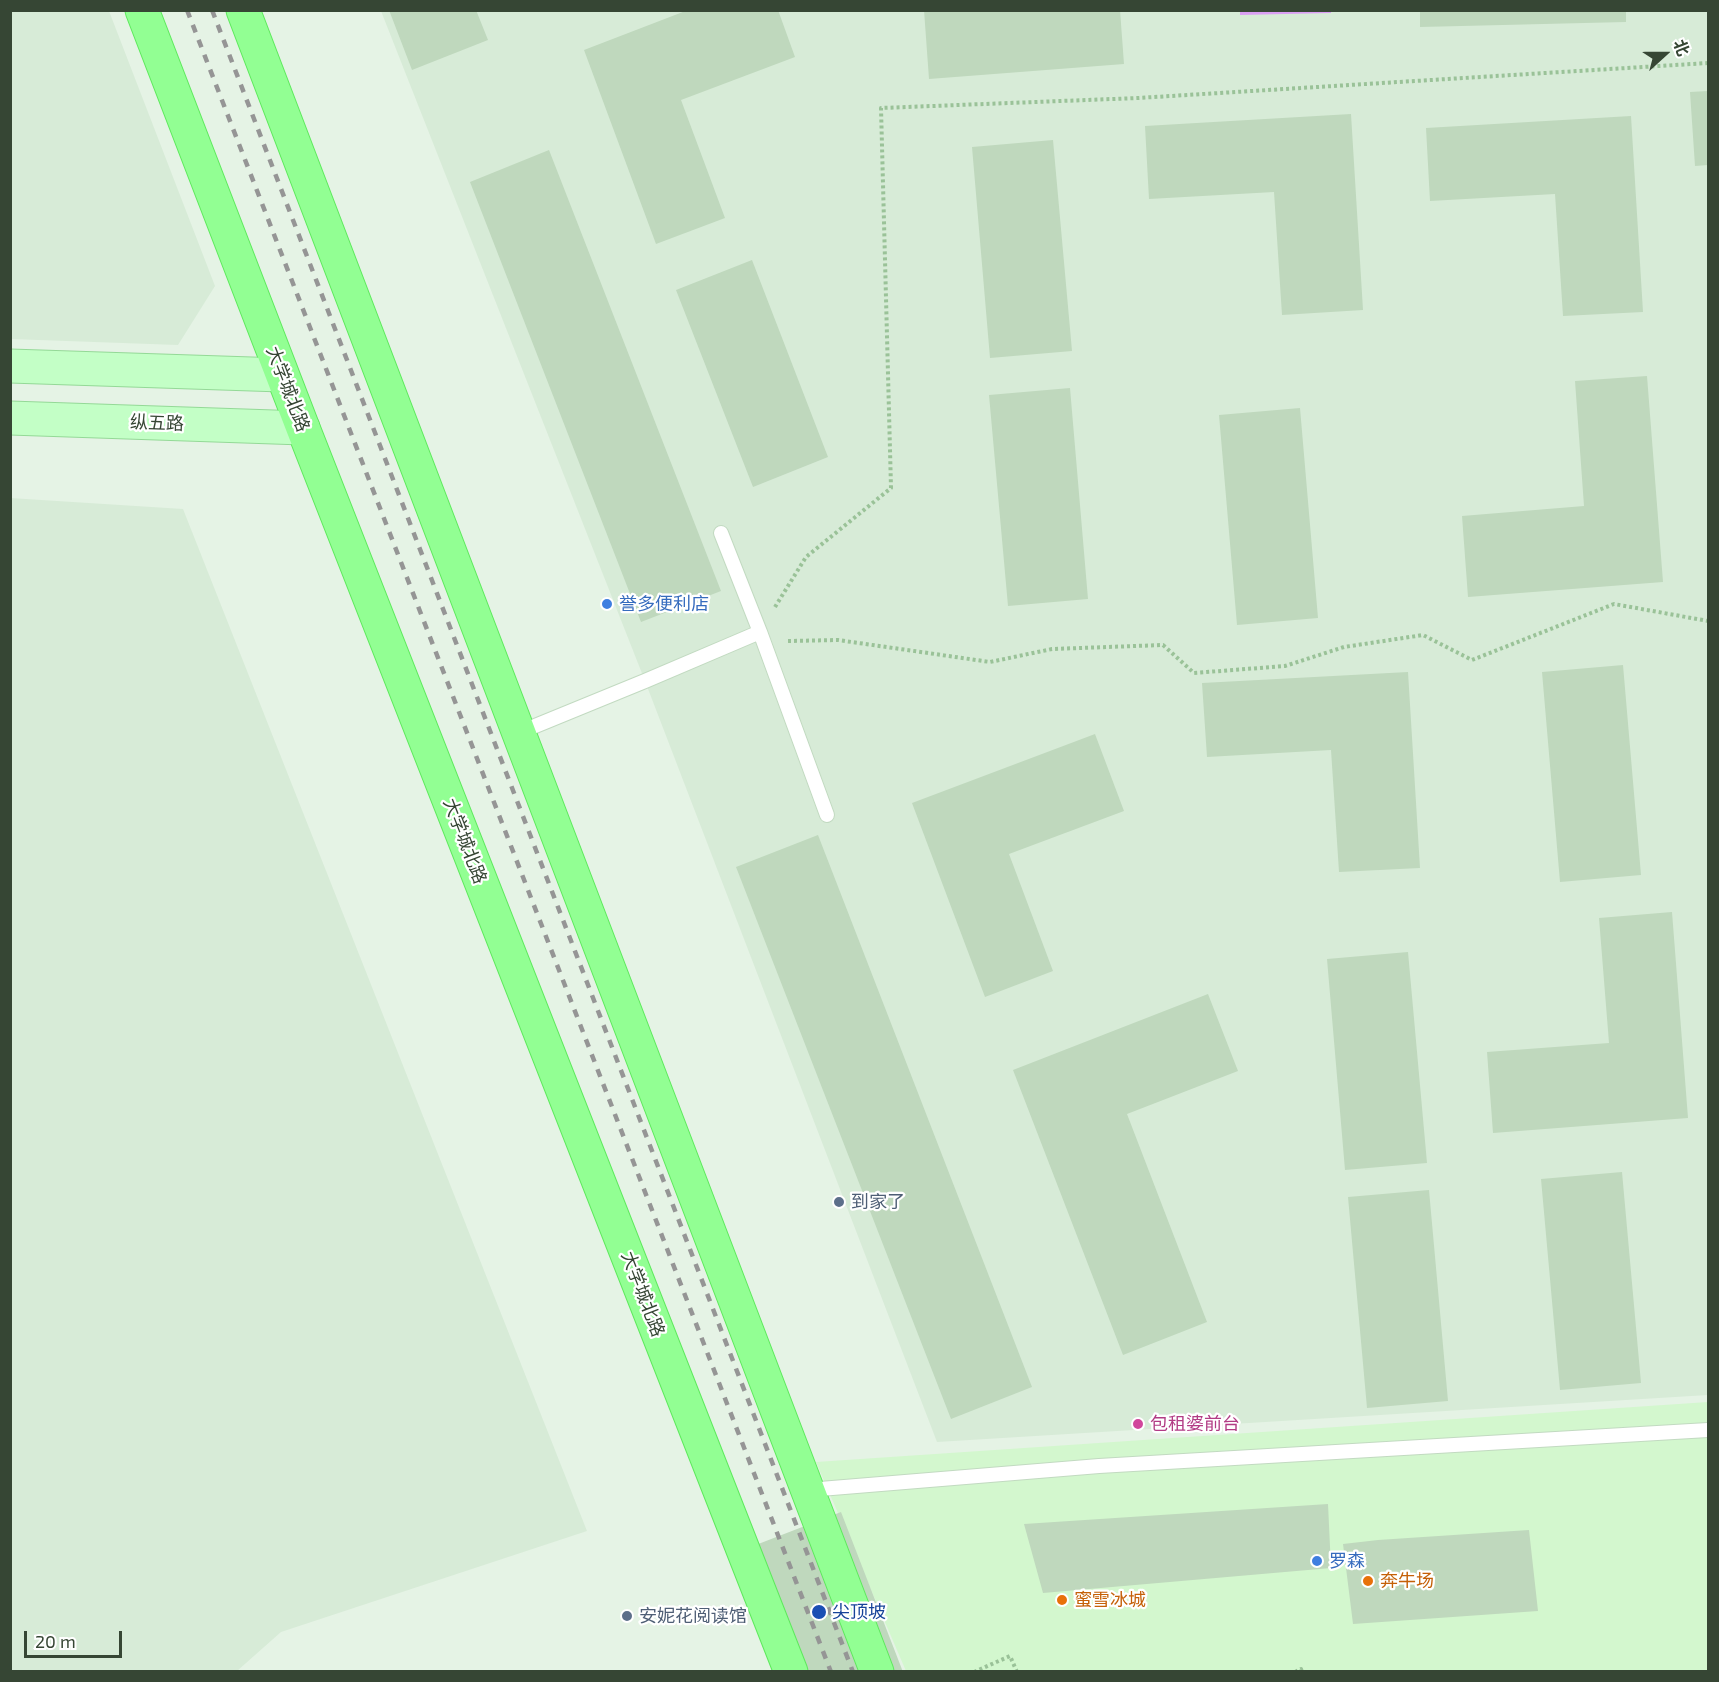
<!DOCTYPE html>
<html>
<head>
<meta charset="utf-8">
<style>
	body { margin:0 }
	#map { position:relative; width:1719px; height:1682px; overflow:hidden; background:#e5f3e5; font-family:"Exo 2","Noto Sans SC",sans-serif }
	canvas { display:block }
	.frame { position:absolute; inset:0; border:12px solid #364634; pointer-events:none }
	.north { position:absolute; left:1635px; top:24px; width:60px; height:60px; -webkit-text-stroke:4px #fff; paint-order:stroke; rotate:69deg; font-size:16px; font-weight:700; line-height:24px; text-align:center; color:#364634 }
	.north::after { content:''; display:block; margin:auto; width:21px; height:27px; background:#364634; clip-path:polygon(50% 0,100% 100%,50% 72%,0 100%) }
	.scale { position:absolute; left:24px; top:1631px; width:98px; height:27px; box-sizing:border-box; border:3px solid #364634; border-top:0; padding-left:8px; font-size:18px; line-height:21px; white-space:nowrap; color:#364634; -webkit-text-stroke:4px #fff; paint-order:stroke }
</style>
</head>
<body>
<div id="map">
<canvas width="1719" height="1682"></canvas>
<div class="frame"></div>
<div class="north">北</div>
<div class="scale">20 m</div>
</div>
<script>
const c = document.querySelector('canvas').getContext('2d');
c.lineJoin = 'round';
function paint(path, color) {
  c.fillStyle = color;
  c.fill(path, 'evenodd');
}
function toPath(rows) {
  const path = new Path2D();
  for (const r of rows) {
    path.moveTo(r[0], r[1]);
    for (let i = 2; i < r.length; i += 2) path.lineTo(r[i], r[i + 1]);
  }
  return path;
}
function trace(path, color, width, dash) {
  c.strokeStyle = color;
  c.lineWidth = width;
  c.lineCap = dash ? 'butt' : 'round';
  c.setLineDash(dash || []);
  c.stroke(path);
}
function write(font, color, halo, rows, align = 'center') {
  c.font = font + ' "Exo 2","Noto Sans SC",sans-serif';
  c.lineWidth = 4.5;
  c.setLineDash([]);
  c.textBaseline = 'middle';
  c.strokeStyle = halo;
  c.fillStyle = color;
  for (const [text, x, y, turn = 0] of rows) {
    c.save();
    c.translate(x, y);
    c.rotate((+turn || 0) * Math.PI / 180);
    c.textAlign = isNaN(turn) ? turn : align;
    if (halo) c.strokeText(text, 0, 0);
    c.fillText(text, 0, 0);
    c.restore();
  }
}
paint(toPath([
	[11,10,109,11,215,286,178,345,11,339],
	[381,11,1708,11,1708,1395,937,1442,645,681],
	[10,498,183,509,587,1531,281,1632,237,1671,11,1671]
]), '#d7ebd7');
paint(toPath([
	[1708,1402,1708,1671,906,1671,816,1462]
]), '#d3f7ce');
paint(toPath([
	[1331,10,1331,13,1240,15,1240,11]
]), '#da9ef3');
paint(toPath([
	[389,10,476,10,488,40,412,70],
	[688,10,778,10,795,57,681,100,725,218,656,244,584,50],
	[924,10,1120,10,1124,64,929,79],
	[1420,10,1626,10,1626,22,1420,27],
	[1708,91,1708,165,1695,166,1690,92],
	[1351,114,1363,310,1282,315,1274,192,1149,199,1145,126],
	[1631,116,1643,312,1563,316,1555,194,1430,201,1426,128],
	[1053,140,1072,351,990,358,972,147],
	[549,150,721,591,641,622,470,182],
	[752,260,828,457,753,487,676,290],
	[1647,376,1663,582,1468,597,1462,516,1584,506,1575,381],
	[1070,388,1088,599,1008,606,989,395],
	[1300,408,1318,618,1237,625,1219,415],
	[1623,665,1641,875,1560,882,1542,672],
	[1408,672,1420,868,1339,872,1331,750,1207,757,1202,683],
	[1095,734,1124,811,1009,854,1053,971,985,997,912,803],
	[818,835,1032,1387,951,1419,736,867],
	[1672,912,1688,1118,1493,1133,1487,1052,1609,1043,1599,918],
	[1408,952,1427,1163,1345,1170,1327,959],
	[1208,994,1238,1071,1127,1114,1207,1322,1123,1355,1013,1070],
	[1622,1172,1641,1383,1560,1390,1541,1179],
	[1429,1190,1448,1401,1367,1408,1348,1197],
	[1328,1504,1331,1568,1043,1593,1024,1524],
	[841,1512,903,1672,782,1672,735,1553],
	[1529,1530,1538,1611,1353,1624,1343,1544,1378,1540]
]), '#bfd8bd');
const service = toPath([
	[721,533,760,632,827,815],
	[518,733,645,681,760,632],
	[808,1490,1099,1466,1708,1430]
]);
const secondary = toPath([
	[10,366,282,375],
	[10,418,303,428]
]);
const primary = toPath([
	[142,10,303,428,791,1672],
	[243,10,877,1672]
]);
trace(service, '#c2dac1', 16);
trace(secondary, '#94d997', 35);
trace(primary, '#5ee95d', 35);
trace(toPath([
	[775,607,806,557,891,488,881,108,1138,98,1708,63],
	[788,641,838,640,990,662,1052,649,1163,645,1194,673,1285,666,1344,647,1423,635,1472,660,1614,604,1708,621],
	[974,1672,1010,1656,1017,1672],
	[1295,1672,1301,1669,1302,1672]
]), '#9ac298', 4, [3, 3]);
trace(service, '#fff', 14);
trace(secondary, '#c3ffc6', 33);
trace(primary, '#92ff93', 33);
trace(toPath([
	[187,10,831,1672],
	[212,10,853,1672]
]), '#959595', 4.5, [8, 8]);
for (const [x, y, r, color] of [
	[607,604,6,"#3f7fe0"],
	[839,1202,6,"#5c6f8a"],
	[1138,1424,6,"#d1479c"],
	[1317,1561,6,"#3f7fe0"],
	[1368,1581,6,"#e8710a"],
	[1062,1600,6,"#e8710a"],
	[819,1612,8,"#1a4fb4"],
	[627,1616,6,"#5c6f8a"]
]) {
  const dot = new Path2D();
  dot.arc(x, y, r, 0, 2 * Math.PI);
  c.fillStyle = color;
  c.fill(dot);
  trace(dot, '#fff', 2);
}
write('18px', '#364634', '#fff', [
	["大学城北路",288,389,69],
	["纵五路",157,423,2],
	["大学城北路",465,841,69],
	["大学城北路",643,1294,69]
]);
write('18px', '#366cbe', '#fff', [
	["誉多便利店",619,604],
	["罗森",1329,1561]
], 'left');
write('18px', '#4e5e75', '#fff', [
	["到家了",851,1202],
	["安妮花阅读馆",639,1616]
], 'left');
write('18px', '#b23c85', '#fff', [
	["包租婆前台",1150,1424]
], 'left');
write('18px', '#c56008', '#fff', [
	["奔牛场",1380,1581],
	["蜜雪冰城",1074,1600]
], 'left');
write('18px', '#164399', '#fff', [
	["尖顶坡",832,1612]
], 'left');
</script>
</body>
</html>
